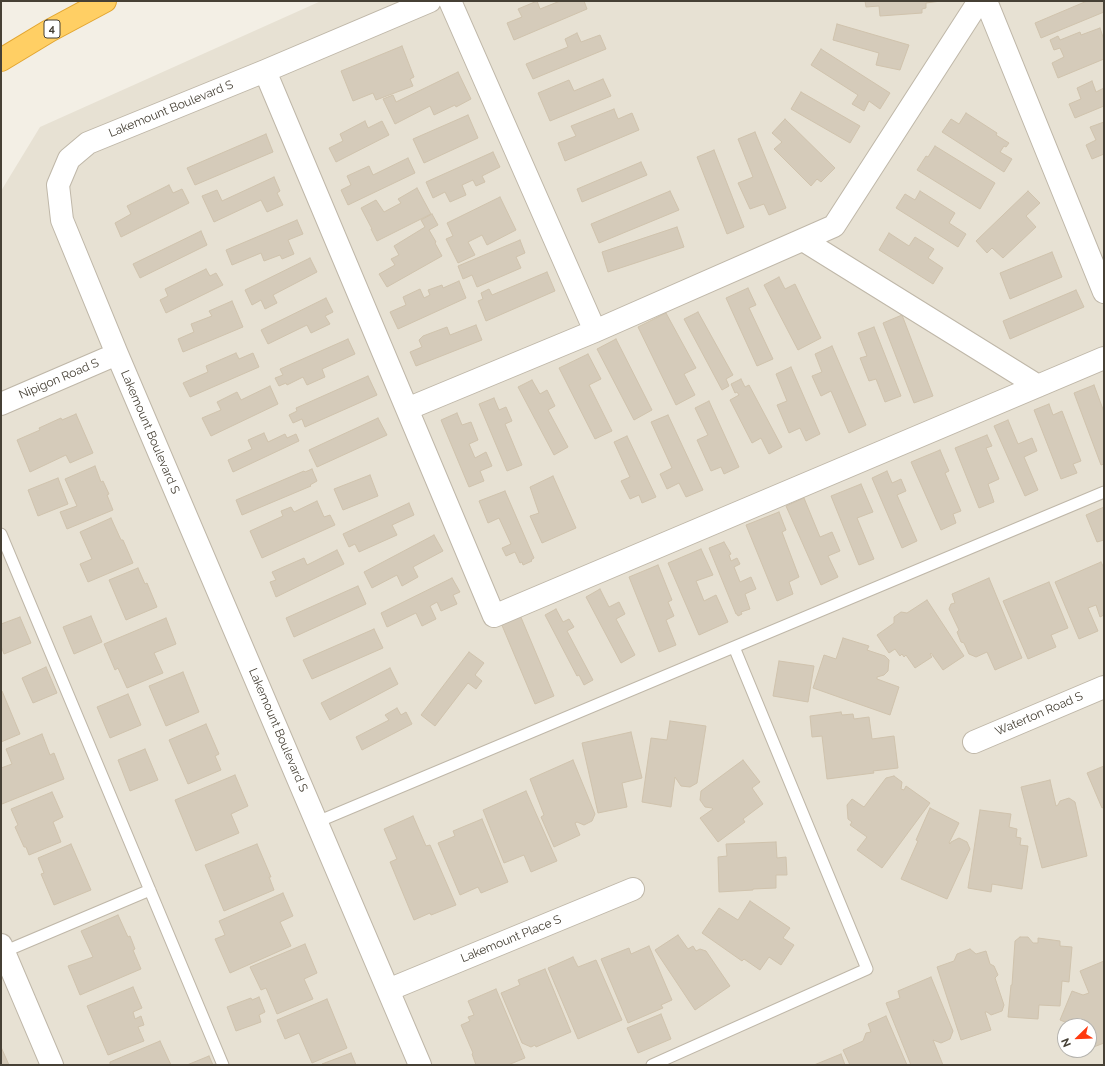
<!DOCTYPE html>
<html>
<head>
<meta charset="utf-8">
<style>
	body { margin:0 }
	#map { position:relative; width:1105px; height:1066px; overflow:hidden; background:#f3efe5; font-family:Raleway,sans-serif }
	canvas { display:block }
	.frame { position:absolute; inset:0; border:2px solid #464035; pointer-events:none }
	.north { position:absolute; left:1057px; top:1018px; width:40px; height:40px; box-sizing:border-box; background:#fff; border:1px solid #b5b3ae; border-radius:50%; rotate:247deg; font-size:11px; font-weight:700; line-height:16px; text-align:center; color:#464035 }
	.north::after { content:''; display:block; margin:auto; width:14px; height:18px; background:#ff3a10; clip-path:polygon(50% 0,100% 100%,50% 72%,0 100%) }
</style>
</head>
<body>
<div id="map">
<canvas width="1105" height="1066"></canvas>
<div class="frame"></div>
<div class="north">N</div>
</div>
<script>
const c = document.querySelector('canvas').getContext('2d');
c.lineJoin = 'round';
function paint(path, color) {
  c.fillStyle = color;
  c.fill(path, 'evenodd');
}
function toPath(rows) {
  const path = new Path2D();
  for (const r of rows) {
    path.moveTo(r[0], r[1]);
    for (let i = 2; i < r.length; i += 2) path.lineTo(r[i], r[i + 1]);
  }
  return path;
}
function trace(path, color, width, dash) {
  c.strokeStyle = color;
  c.lineWidth = width;
  c.lineCap = dash ? 'butt' : 'round';
  c.setLineDash(dash || []);
  c.stroke(path);
}
function write(font, color, halo, rows, align = 'center') {
  c.font = font + ' Raleway,sans-serif';
  c.lineWidth = 3;
  c.setLineDash([]);
  c.textBaseline = 'middle';
  c.strokeStyle = halo;
  c.fillStyle = color;
  for (const [text, x, y, turn = 0] of rows) {
    c.save();
    c.translate(x, y);
    c.rotate((+turn || 0) * Math.PI / 180);
    c.textAlign = isNaN(turn) ? turn : align;
    if (halo) c.strokeText(text, 0, 0);
    c.fillText(text, 0, 0);
    c.restore();
  }
}
paint(toPath([
	[321,1,1104,1,1104,1065,1,1065,1,191,40,127],
	[1065,1026,1089,1026,1089,1050,1065,1050]
]), '#e7e1d3');
const building = toPath([
	[537,1,540,9,560,1,584,1,587,9,514,40,507,23,522,17,518,9,537,1],
	[865,1,941,1,926,3,926,8,922,9,922,13,880,16,879,6,866,7,865,1],
	[1087,1,1104,1,1104,12,1041,38,1035,23,1087,1],
	[837,24,909,45,900,70,876,65,879,53,833,40,837,24],
	[1100,28,1104,40,1104,59,1058,78,1052,63,1064,57,1060,48,1054,50,1050,40,1058,36,1060,40,1080,32,1081,35,1100,28],
	[577,33,581,42,600,35,606,49,533,79,526,64,568,47,565,39,577,33],
	[402,46,414,77,410,79,413,86,376,100,373,93,353,101,341,71,402,46],
	[821,49,890,93,880,109,869,101,864,111,852,104,858,95,811,65,821,49],
	[458,72,471,99,456,107,455,105,434,115,430,106,395,124,383,99,393,95,396,102,458,72],
	[603,79,611,96,550,121,538,93,569,80,574,91,603,79],
	[1092,81,1096,92,1104,88,1104,106,1075,118,1069,104,1081,99,1077,88,1092,81],
	[801,92,860,126,850,143,791,109,801,92],
	[614,109,618,119,632,113,639,130,565,161,558,143,576,136,571,126,614,109],
	[966,113,997,133,996,135,1009,143,1006,147,1004,146,1000,152,1012,159,1004,172,942,132,951,119,959,124,966,113],
	[468,115,478,138,424,163,413,139,468,115],
	[785,119,835,168,821,182,817,179,811,186,774,149,782,142,772,133,785,119],
	[365,121,368,128,382,121,389,135,336,162,329,148,343,141,340,134,365,121],
	[1104,122,1104,154,1092,159,1086,145,1096,140,1090,127,1104,122],
	[755,132,786,208,769,215,764,204,750,209,738,183,753,177,738,139,755,132],
	[266,134,273,152,195,185,187,168,266,134],
	[935,146,995,183,980,209,917,170,926,156,928,157,935,146],
	[714,150,744,227,727,234,697,157,714,150],
	[493,152,500,167,482,176,485,182,476,186,473,180,462,185,466,195,450,202,445,192,433,198,426,182,493,152],
	[408,158,415,173,348,205,341,190,351,185,347,176,369,166,373,175,408,158],
	[641,162,647,175,582,202,577,189,641,162],
	[274,177,280,191,277,193,283,205,267,212,261,200,214,222,202,196,217,190,222,201,274,177],
	[169,185,173,193,182,189,189,203,121,237,115,223,131,214,127,206,169,185],
	[417,188,431,214,377,241,371,229,372,229,361,208,376,200,384,212,401,203,398,199,417,188],
	[670,191,679,210,599,243,591,224,670,191],
	[920,191,955,213,949,223,966,234,958,247,896,208,905,194,915,200,920,191],
	[1028,191,1040,203,1026,216,1036,227,1003,258,992,248,987,253,976,241,1028,191],
	[500,197,516,230,487,245,482,235,468,242,475,255,458,263,446,239,453,236,447,223,500,197],
	[432,214,438,225,429,230,436,242,435,243,442,256,387,287,379,274,395,265,391,259,399,255,394,246,425,227,421,220,432,214],
	[297,220,303,234,288,240,294,254,282,259,280,255,264,261,261,253,232,265,226,250,297,220],
	[677,227,684,247,608,272,602,252,677,227],
	[201,231,207,245,140,278,133,264,201,231],
	[889,233,909,246,915,237,934,249,928,258,943,268,933,284,879,250,889,233],
	[520,240,525,253,516,257,521,268,477,287,472,275,463,279,458,266,520,240],
	[1052,252,1062,277,1010,299,1000,273,1052,252],
	[310,258,317,272,273,295,277,303,265,309,261,300,252,305,245,290,310,258],
	[206,269,210,276,216,273,223,285,166,313,160,300,168,296,165,289,206,269],
	[547,272,555,291,486,321,478,301,483,299,481,293,489,289,492,295,547,272],
	[779,277,785,289,795,284,821,338,798,350,764,285,779,277],
	[459,281,466,298,398,329,390,312,406,305,403,297,420,289,424,298,430,295,428,290,442,285,443,288,459,281],
	[748,288,756,305,749,308,773,359,757,366,726,298,748,288],
	[1076,290,1084,307,1010,339,1003,321,1076,290],
	[326,298,333,312,325,316,330,324,311,333,307,325,268,344,261,330,326,298],
	[232,301,243,327,183,352,178,339,194,332,191,324,212,316,209,311,232,301],
	[698,312,733,375,726,379,729,386,722,390,684,319,698,312],
	[666,313,696,368,684,374,695,395,676,405,638,327,666,313],
	[902,315,933,396,914,403,883,323,902,315],
	[476,325,482,340,416,366,410,352,422,347,419,340,423,336,447,327,450,335,476,325],
	[874,327,901,396,885,402,876,379,869,381,860,358,867,356,858,333,874,327],
	[348,339,355,354,322,369,325,377,307,385,303,377,287,385,286,383,279,386,275,378,283,375,280,369,348,339],
	[616,339,652,410,634,420,597,349,616,339],
	[832,346,866,425,849,433,831,391,821,396,812,376,822,372,815,354,832,346],
	[236,353,239,359,253,353,259,367,190,397,183,383,208,372,206,366,236,353],
	[588,354,601,379,589,385,612,431,595,439,559,368,588,354],
	[791,367,820,434,806,441,800,428,789,433,777,405,787,401,776,374,791,367],
	[368,376,377,395,305,427,302,419,293,423,289,415,297,411,296,408,368,376],
	[741,379,745,387,749,385,782,447,769,454,761,438,752,443,730,400,739,395,737,392,735,393,731,384,741,379],
	[532,380,540,394,547,390,555,406,548,410,568,447,554,455,518,387,532,380],
	[1094,385,1104,412,1104,464,1101,465,1074,393,1094,385],
	[270,386,278,404,211,436,202,418,221,410,217,402,237,392,241,400,270,386],
	[494,398,499,410,506,407,512,421,505,424,522,465,507,471,479,404,494,398],
	[709,401,739,467,724,474,721,467,711,471,697,440,708,435,695,408,709,401],
	[1049,404,1053,415,1062,411,1081,461,1073,464,1077,473,1061,479,1034,410,1049,404],
	[457,413,462,425,471,422,478,440,469,444,475,458,486,452,492,466,480,471,484,481,469,487,441,420,457,413],
	[76,414,93,453,70,463,66,455,30,472,17,440,40,430,39,428,61,418,62,420,76,414],
	[668,415,703,490,686,497,679,483,667,489,660,474,672,468,651,422,668,415],
	[378,418,387,435,317,467,309,450,378,418],
	[1008,420,1018,444,1032,438,1037,451,1024,457,1038,490,1025,496,994,426,1008,420],
	[264,433,268,442,285,434,287,438,296,434,299,441,233,472,228,460,252,449,248,440,264,433],
	[987,435,992,446,986,448,999,479,988,484,994,502,979,508,955,448,987,435],
	[627,436,656,497,642,503,639,495,630,499,621,481,630,477,614,442,627,436],
	[940,450,949,471,945,473,961,511,953,514,956,523,941,530,911,462,940,450],
	[95,466,101,482,103,481,109,494,107,495,113,510,67,529,60,512,77,506,65,479,95,466],
	[312,469,317,481,310,485,311,486,242,515,236,500,304,471,305,472,312,469],
	[887,471,892,483,901,479,906,491,897,495,917,541,902,548,872,478,887,471],
	[370,475,378,496,343,510,334,489,370,475],
	[553,476,576,528,542,543,530,516,539,513,530,487,553,476],
	[58,478,68,504,38,516,28,490,58,478],
	[861,484,873,512,857,518,874,559,859,565,831,496,861,484],
	[505,491,534,558,531,560,532,561,523,565,522,562,520,563,515,552,506,556,502,548,511,544,499,518,488,523,479,501,505,491],
	[804,498,820,537,832,532,840,551,828,556,838,577,821,585,786,506,804,498],
	[317,501,324,517,330,515,335,525,262,558,250,531,283,516,281,511,291,507,294,512,317,501],
	[409,503,414,515,392,525,397,535,359,552,355,544,349,547,343,534,409,503],
	[1104,507,1104,540,1097,542,1086,515,1104,507],
	[779,512,786,530,782,532,799,577,789,582,793,594,777,601,746,525,779,512],
	[111,518,121,540,123,540,133,563,88,582,80,564,92,559,80,532,111,518],
	[434,535,443,551,413,567,418,577,402,586,397,575,372,588,364,572,434,535],
	[724,542,731,554,729,555,731,561,737,558,740,564,734,567,740,582,751,577,756,589,745,594,750,609,741,612,742,614,738,616,737,614,736,614,709,548,724,542],
	[701,549,713,575,696,581,704,601,716,595,728,622,699,635,668,563,701,549],
	[337,550,344,564,276,597,270,582,276,580,272,572,304,558,307,565,337,550],
	[1101,562,1104,568,1104,615,1100,617,1096,605,1088,608,1098,631,1079,639,1055,582,1101,562],
	[658,565,672,600,668,602,674,616,666,620,676,645,659,652,629,577,658,565],
	[138,568,145,584,147,583,157,607,126,620,109,580,138,568],
	[452,578,460,592,453,595,457,604,441,611,437,602,430,606,436,619,422,626,416,613,387,627,381,613,452,578],
	[989,578,1022,658,995,670,987,652,976,657,969,654,964,643,961,642,957,632,959,630,949,609,951,604,955,603,952,594,989,578],
	[1049,582,1068,628,1051,635,1056,647,1028,659,1003,601,1049,582],
	[358,586,366,604,294,637,286,618,358,586],
	[600,589,609,607,619,602,625,614,616,619,635,655,621,663,586,597,600,589],
	[927,600,964,656,943,670,931,653,930,654,932,657,915,668,906,655,904,657,902,654,900,656,895,649,889,653,877,635,894,623,894,617,901,612,907,613,927,600],
	[556,609,563,622,569,619,574,627,567,631,593,680,584,685,579,675,577,676,545,615,556,609],
	[520,615,554,696,535,704,501,623,520,615],
	[91,616,102,642,74,654,63,627,91,616],
	[20,617,31,643,4,654,1,646,1,624,20,617],
	[166,618,176,644,154,653,163,673,127,688,118,668,115,670,104,644,166,618],
	[374,629,383,648,312,679,303,660,374,629],
	[843,638,869,646,867,650,885,656,889,660,888,671,884,675,877,677,877,679,899,687,890,715,813,688,824,655,836,659,843,638],
	[469,652,484,663,475,675,482,681,476,689,468,683,435,726,421,715,469,652],
	[779,661,814,666,808,702,773,696,779,661],
	[46,667,57,693,33,703,22,678,46,667],
	[390,668,398,684,330,720,321,703,390,668],
	[183,672,199,712,166,726,149,686,183,672],
	[1,691,2,691,20,734,1,742,1,691],
	[128,694,141,725,110,738,97,707,128,694],
	[397,708,401,715,406,712,412,724,362,750,356,737,389,720,385,715,397,708],
	[841,712,842,715,853,714,854,719,869,717,872,739,894,736,898,768,873,771,874,773,827,779,822,736,812,737,810,716,841,712],
	[670,721,706,726,697,783,690,787,681,786,675,777,671,807,642,802,651,738,667,740,670,721],
	[206,724,219,754,215,756,221,770,188,784,169,740,206,724],
	[631,732,642,778,622,783,627,807,598,813,582,743,631,732],
	[42,734,50,755,54,753,64,779,2,804,1,801,1,768,12,764,6,749,42,734],
	[145,749,158,780,130,791,118,760,145,749],
	[573,760,595,814,592,821,584,825,577,822,575,823,580,835,554,847,541,817,544,815,530,779,573,760],
	[743,760,760,782,752,788,763,804,743,819,745,822,718,842,700,818,713,809,712,808,705,807,700,800,701,791,743,760],
	[1104,766,1104,807,1102,808,1087,773,1104,766],
	[235,775,248,806,231,814,239,833,196,851,175,800,235,775],
	[894,776,902,782,901,789,904,790,906,786,930,803,882,868,857,850,867,837,850,825,852,822,848,819,847,805,852,799,864,807,886,778,894,776],
	[1050,780,1056,806,1058,805,1060,801,1069,798,1075,802,1087,856,1042,868,1021,787,1050,780],
	[526,791,557,861,531,872,524,855,504,863,483,810,526,791],
	[52,792,63,817,53,822,61,842,29,855,26,847,24,847,15,827,18,825,11,809,52,792],
	[930,808,959,823,949,843,950,844,951,842,959,838,967,842,970,849,947,899,901,879,918,841,916,840,930,808],
	[980,810,1011,814,1009,827,1017,829,1016,837,1021,838,1020,845,1028,846,1022,889,992,884,991,892,968,888,980,810],
	[413,816,426,846,430,845,456,905,431,915,430,913,414,920,390,862,397,859,384,829,413,816],
	[482,819,508,882,481,893,478,887,460,895,438,843,455,836,453,831,482,819],
	[776,842,777,858,786,857,787,875,776,875,776,888,753,889,753,890,719,892,718,857,727,856,726,844,776,842],
	[71,844,91,890,54,905,41,874,44,873,38,858,71,844],
	[257,844,271,877,269,877,274,890,224,911,205,865,257,844],
	[283,893,293,916,280,922,291,946,230,973,215,939,225,935,219,921,283,893],
	[750,901,790,928,783,938,794,945,781,965,769,957,760,970,744,959,742,961,702,933,719,908,738,920,750,901],
	[118,915,128,937,130,936,135,949,133,950,141,969,80,995,68,966,93,957,81,931,118,915],
	[678,935,688,949,693,946,696,951,700,949,706,951,730,986,695,1010,655,950,678,935],
	[1020,937,1028,937,1033,943,1038,943,1038,938,1060,941,1060,946,1072,947,1069,982,1062,981,1060,1006,1039,1005,1038,1019,1008,1017,1011,985,1012,985,1015,941,1020,937],
	[305,944,317,973,304,979,313,999,277,1014,266,988,261,990,250,967,305,944],
	[649,946,672,1000,661,1005,663,1008,628,1023,601,959,629,948,631,954,649,946],
	[970,949,976,954,986,951,990,964,994,966,998,975,995,978,1004,1005,1002,1011,991,1015,987,1012,985,1012,991,1030,961,1040,937,967,954,961,957,954,970,949],
	[573,957,578,967,596,960,622,1020,578,1039,548,968,573,957],
	[1104,961,1104,1043,1091,1048,1089,1047,1089,1026,1075,1026,1060,1020,1072,991,1083,995,1089,993,1080,971,1104,961],
	[545,969,571,1032,536,1047,535,1045,531,1047,522,1043,501,993,520,985,518,980,545,969],
	[931,977,953,1031,950,1039,941,1043,933,1040,943,1065,911,1065,886,1003,900,998,898,991,931,977],
	[133,987,142,1008,133,1012,135,1019,141,1016,144,1025,138,1027,144,1041,108,1055,87,1006,133,987],
	[496,989,525,1058,508,1065,476,1065,472,1054,473,1053,461,1025,470,1021,468,1017,474,1015,468,1001,496,989],
	[259,997,265,1012,259,1015,261,1022,236,1031,227,1007,251,998,252,1000,259,997],
	[327,999,347,1048,312,1063,299,1033,285,1039,277,1020,327,999],
	[661,1014,671,1039,638,1053,627,1028,661,1014],
	[886,1016,907,1065,850,1065,843,1050,863,1041,866,1033,871,1032,868,1024,886,1016],
	[160,1041,171,1065,110,1065,110,1062,160,1041],
	[1,1047,9,1065,1,1065,1,1047],
	[351,1053,356,1065,322,1064,351,1053],
	[841,1054,845,1065,814,1065,841,1054],
	[209,1056,213,1065,187,1065,209,1056]
]);
paint(building, '#d5cbba');
trace(building, '#d0c3ad', 1);
const lane = toPath([
	[1,534,223,1065],
	[734,647,1104,492],
	[317,822,734,647,867,969,652,1065],
	[1,953,150,890]
]);
const street = toPath([
	[450,1,595,331],
	[986,1,1104,292],
	[265,71,494,616,1104,358],
	[803,240,1038,386],
	[1,404,117,354],
	[407,409,595,331,834,226,979,1],
	[974,742,1104,687],
	[1,945,52,1065],
	[388,990,633,889],
	[420,1065,117,354,62,220,58,185,69,159,88,143,265,71,430,1]
]);
const highway = toPath([
	[1,60,49,31,105,1]
]);
trace(lane, '#bfb7a8', 13);
trace(street, '#bfb7a8', 24);
trace(highway, '#e2a530', 24);
trace(lane, '#fff', 11);
trace(street, '#fff', 22);
trace(highway, '#ffcf64', 22);
for (const [x, y, w] of [
	[52,29,16]
]) {
  const box = new Path2D();
  box.roundRect(x - w / 2, y - 9, w, 18, 3);
  c.fillStyle = '#fff';
  c.fill(box);
  trace(box, '#464035', 1);
}
write('bold 11px', '#464035', null, [
	["4",52,29]
]);
write('12px', '#464035', '#fff', [
	["Lakemount Boulevard S",171,109,-22],
	["Nipigon Road S",59,379,-23],
	["Lakemount Boulevard S",150,432,67],
	["Waterton Road S",1039,714,-23],
	["Lakemount Boulevard S",278,730,67],
	["Lakemount Place S",511,939,-22]
]);
</script>
</body>
</html>
